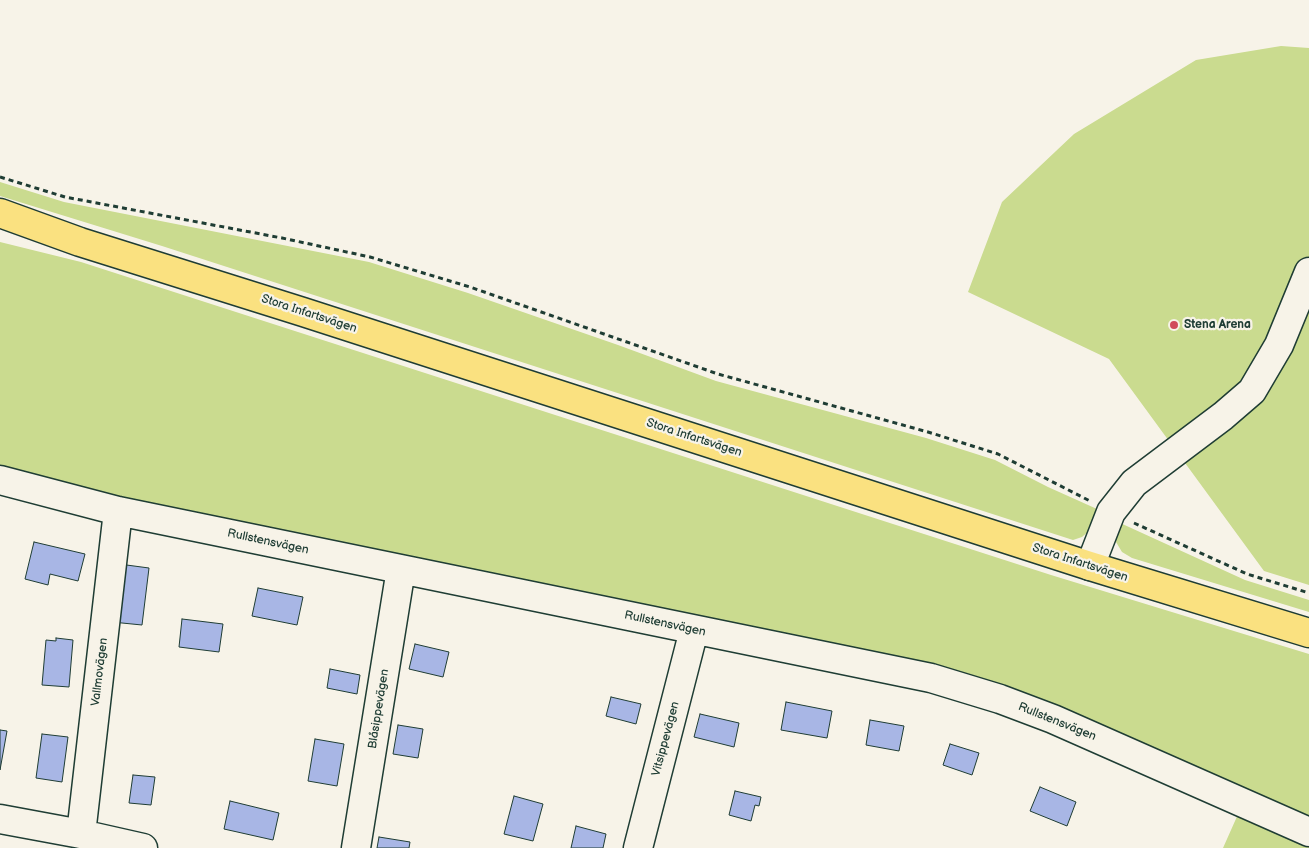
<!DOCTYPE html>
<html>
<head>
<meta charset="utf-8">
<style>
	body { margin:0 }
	canvas { display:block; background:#f7f3e8 }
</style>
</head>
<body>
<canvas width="1309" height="848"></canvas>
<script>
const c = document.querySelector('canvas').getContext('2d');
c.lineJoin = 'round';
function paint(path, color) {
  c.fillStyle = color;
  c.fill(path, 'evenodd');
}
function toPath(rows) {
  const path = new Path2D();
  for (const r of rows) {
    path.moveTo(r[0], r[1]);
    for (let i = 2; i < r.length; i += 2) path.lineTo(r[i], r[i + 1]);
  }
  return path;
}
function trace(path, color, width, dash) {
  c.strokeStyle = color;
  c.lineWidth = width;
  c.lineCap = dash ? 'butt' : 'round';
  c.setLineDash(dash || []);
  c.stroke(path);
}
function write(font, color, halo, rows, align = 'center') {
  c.font = font + ' "Balsamiq Sans",sans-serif';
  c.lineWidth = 4.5;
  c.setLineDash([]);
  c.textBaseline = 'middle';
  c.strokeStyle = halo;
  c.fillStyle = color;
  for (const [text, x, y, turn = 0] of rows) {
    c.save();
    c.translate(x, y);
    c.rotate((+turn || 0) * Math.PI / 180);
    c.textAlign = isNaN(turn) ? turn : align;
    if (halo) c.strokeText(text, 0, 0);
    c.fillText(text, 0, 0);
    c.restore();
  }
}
paint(toPath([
	[1281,46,1309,48,1309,585,1264,571,1109,359,968,292,1002,202,1074,134,1196,60],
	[0,182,64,202,369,262,468,293,618,345,716,381,926,438,995,460,1048,487,1097,509,1098,514,1090,530,1082,537,1073,540,162,246,0,196],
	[0,242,81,262,1051,575,1309,654,1309,822,1015,695,123,499,0,466],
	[1118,522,1245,580,1309,600,1309,612,1132,558,1122,552,1116,542],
	[1239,812,1309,843,1309,848,1223,848]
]), '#cadb8f');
const building = toPath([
	[34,542,85,554,78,581,50,574,48,585,25,579,34,542],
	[119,564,149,568,142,625,112,622,119,564],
	[258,588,303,597,297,625,252,616,258,588],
	[182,619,223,624,219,652,179,647,182,619],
	[56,638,73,640,69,687,42,685,46,640,56,641,56,638],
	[415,644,449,652,443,677,409,669,415,644],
	[330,669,360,675,357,694,327,688,330,669],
	[611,697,641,704,636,724,606,716,611,697],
	[786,702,832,711,827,738,781,730,786,702],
	[700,714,739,723,734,747,694,737,700,714],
	[870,720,904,726,899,751,866,745,870,720],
	[398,725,423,729,418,758,393,754,398,725],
	[0,730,7,731,0,770,0,730],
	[42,734,68,737,62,782,36,778,42,734],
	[315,739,344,744,337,786,308,781,315,739],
	[950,744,979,753,972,775,943,765,950,744],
	[133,775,155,777,151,805,129,803,133,775],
	[1040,787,1076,802,1067,826,1030,811,1040,787],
	[735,791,761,797,759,806,755,805,751,821,729,815,735,791],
	[514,796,543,804,533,841,504,834,514,796],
	[230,801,279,813,273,840,224,829,230,801],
	[576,826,606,834,603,848,571,848,576,826],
	[379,837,410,842,409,848,377,848,379,837]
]);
paint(building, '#a8b6e5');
trace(building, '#1f3d34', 1);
const minor = toPath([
	[0,480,118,511,931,678,1000,699,1053,719,1309,832],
	[1090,566,1111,512,1134,483,1223,416,1252,391,1279,345,1309,272],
	[0,819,81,834,143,848],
	[81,834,118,511],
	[356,848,401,569],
	[638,848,694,630]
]);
const major = toPath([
	[0,213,80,242,303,312,1090,566,1309,633]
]);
trace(minor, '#1f3d34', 31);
trace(major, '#1f3d34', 31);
trace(toPath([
	[0,177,65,197,282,238,370,257,470,287,718,374,928,432,998,454,1090,501],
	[1134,523,1247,574,1309,593]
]), '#1f3d34', 3, [5, 4]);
trace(minor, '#f7f3e8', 28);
trace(major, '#fae180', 28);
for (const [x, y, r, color] of [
	[1174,325,5,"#d1495b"]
]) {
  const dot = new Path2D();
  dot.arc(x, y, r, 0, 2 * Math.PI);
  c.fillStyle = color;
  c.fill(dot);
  trace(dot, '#f7f3e8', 2);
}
write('12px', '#1f3d34', '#f7f3e8', [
	["Stora Infartsvägen",309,314,18],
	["Stora Infartsvägen",694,438,18],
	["Rullstensvägen",268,542,12],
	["Stora Infartsvägen",1080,563,18],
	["Rullstensvägen",665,624,12],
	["Vallmovägen",100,672,-83],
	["Blåsippevägen",379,709,-81],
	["Rullstensvägen",1057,722,22],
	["Vitsippevägen",666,739,-75]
]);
write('bold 12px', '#1f3d34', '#f7f3e8', [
	["Stena Arena",1184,325]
], 'left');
</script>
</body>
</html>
